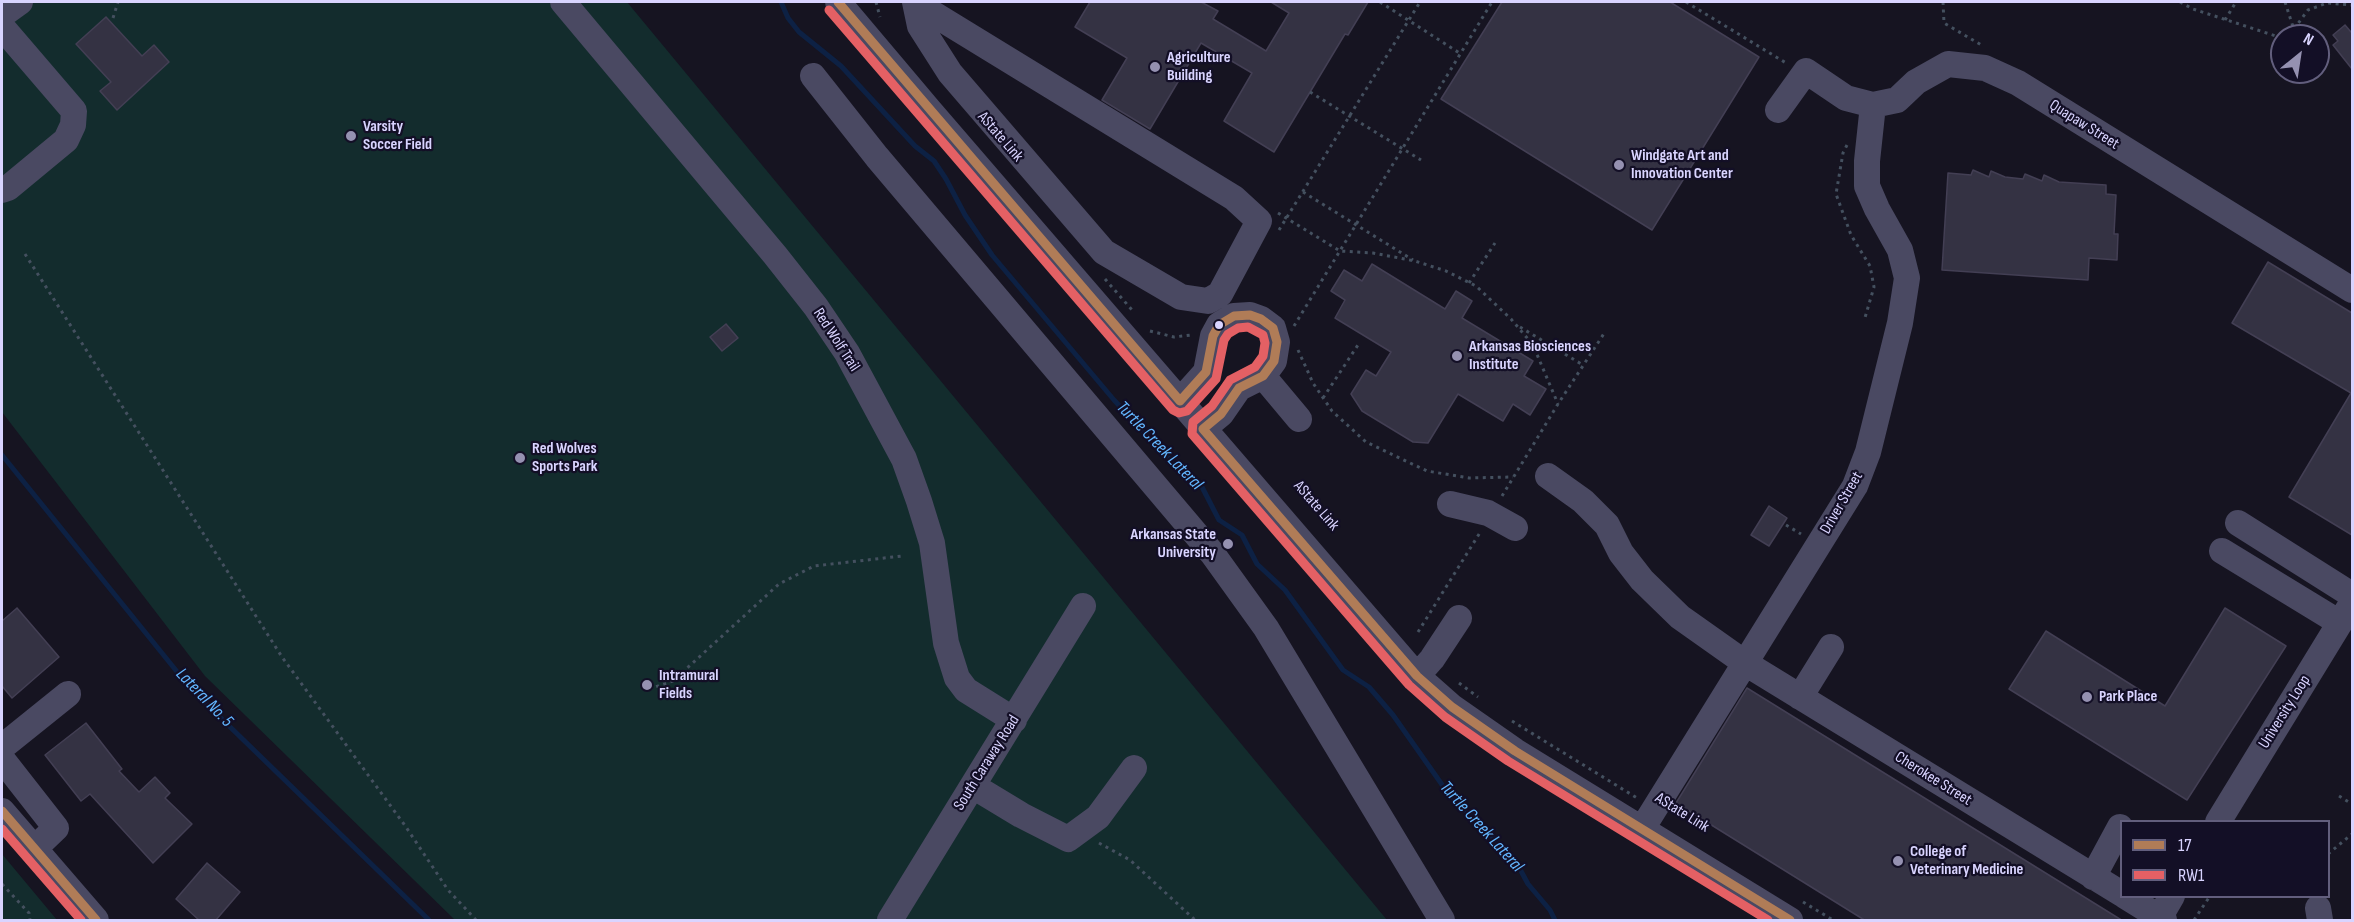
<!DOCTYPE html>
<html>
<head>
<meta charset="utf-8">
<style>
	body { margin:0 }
	#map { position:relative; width:2354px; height:922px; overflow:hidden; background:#161421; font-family:"Sofia Sans Condensed",sans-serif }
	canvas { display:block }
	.frame { position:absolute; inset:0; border:3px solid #d9d4ff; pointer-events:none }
	.legend { position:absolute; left:2120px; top:820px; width:210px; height:78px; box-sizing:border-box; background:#130f26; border:2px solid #625e7d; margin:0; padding:8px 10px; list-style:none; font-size:18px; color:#d9d4ff }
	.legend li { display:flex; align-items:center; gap:12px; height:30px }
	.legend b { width:30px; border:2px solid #625e7d }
	.north { position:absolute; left:2270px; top:24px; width:60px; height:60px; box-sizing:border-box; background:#130f26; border:2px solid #625e7d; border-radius:50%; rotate:30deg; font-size:16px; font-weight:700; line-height:24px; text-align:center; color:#d9d4ff }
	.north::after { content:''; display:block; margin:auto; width:21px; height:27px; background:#9591b1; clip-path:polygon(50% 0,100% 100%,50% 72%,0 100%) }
</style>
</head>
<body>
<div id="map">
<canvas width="2354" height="922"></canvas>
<div class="frame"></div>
<ul class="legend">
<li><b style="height:8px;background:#b07c57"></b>17</li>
<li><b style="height:8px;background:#e46064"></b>RW1</li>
</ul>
<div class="north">N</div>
</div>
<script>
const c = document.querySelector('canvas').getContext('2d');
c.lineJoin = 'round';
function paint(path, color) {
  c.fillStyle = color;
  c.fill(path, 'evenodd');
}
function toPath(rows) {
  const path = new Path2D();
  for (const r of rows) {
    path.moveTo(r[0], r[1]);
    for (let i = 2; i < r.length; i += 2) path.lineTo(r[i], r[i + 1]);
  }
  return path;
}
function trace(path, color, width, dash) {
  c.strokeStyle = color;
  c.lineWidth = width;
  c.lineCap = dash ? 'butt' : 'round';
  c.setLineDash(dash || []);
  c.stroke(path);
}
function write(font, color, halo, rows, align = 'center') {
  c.font = font + ' "Sofia Sans Condensed",sans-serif';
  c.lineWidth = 4.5;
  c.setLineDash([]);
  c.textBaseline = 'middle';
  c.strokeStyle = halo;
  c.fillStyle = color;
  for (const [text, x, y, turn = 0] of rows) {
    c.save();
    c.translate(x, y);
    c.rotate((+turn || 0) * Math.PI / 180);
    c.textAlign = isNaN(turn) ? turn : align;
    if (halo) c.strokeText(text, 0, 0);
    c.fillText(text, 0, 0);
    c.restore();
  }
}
paint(toPath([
	[2,2,627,2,1387,920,455,920,205,676,2,412],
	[2,854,57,920,2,920]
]), '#132c2d');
trace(toPath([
	[781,2,788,18,799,32,841,66,915,146,934,161,946,179,965,215,992,255,1114,400,1186,477,1202,487,1219,520,1242,535,1257,564,1285,590,1343,670,1369,687,1393,715,1450,796,1514,858,1528,884,1550,910,1555,920],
	[2,455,191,689,429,920]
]), '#0d2144', 5);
const building = toPath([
	[1090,2,1201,2,1218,11,1213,19,1266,51,1289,13,1271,2,1368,2,1348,35,1345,34,1274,152,1224,121,1252,73,1201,43,1150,129,1102,100,1127,58,1075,27,1090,2],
	[1502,2,1670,2,1759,57,1652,230,1441,99,1502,2],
	[106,17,142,56,154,45,169,62,117,110,100,91,111,82,76,44,106,17],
	[2345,25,2351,32,2352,30,2352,69,2333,45,2338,41,2333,35,2345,25],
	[1973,170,1989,177,1991,171,2005,177,2023,179,2025,174,2042,181,2044,175,2059,182,2106,185,2106,194,2116,195,2114,234,2118,234,2117,260,2089,258,2088,280,1942,270,1948,173,1971,175,1973,170],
	[2268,262,2352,313,2352,535,2289,497,2351,393,2232,323,2268,262],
	[1372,264,1445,309,1456,291,1472,301,1462,318,1533,361,1524,376,1546,389,1530,415,1513,404,1503,421,1458,394,1428,443,1413,442,1362,411,1351,394,1366,370,1376,376,1391,352,1335,318,1345,300,1331,291,1344,270,1362,281,1372,264],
	[726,324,738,338,722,351,710,337,726,324],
	[1769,506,1787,518,1769,546,1751,535,1769,506],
	[17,608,59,657,12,698,2,686,2,621,17,608],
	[2225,608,2286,646,2187,800,2009,689,2046,631,2165,706,2225,608],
	[1747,688,2123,921,1866,921,1676,803,1747,688],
	[86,723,122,769,119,771,139,792,155,777,170,793,165,798,192,824,153,863,90,794,81,801,45,755,86,723],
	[207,863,240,892,215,921,200,921,176,899,207,863]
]);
paint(building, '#343243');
trace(building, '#433f54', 1.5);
trace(toPath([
	[876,2,880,17],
	[1380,2,1461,54],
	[1686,2,1786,63],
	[1943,2,1944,23,1983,46],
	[2180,2,2193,9,2282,38],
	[2285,2,2296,36],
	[113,18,118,2],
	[2225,20,2236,2],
	[2294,29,2308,10,2327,3,2352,5],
	[1310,92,1421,160],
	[1847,145,1843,153,1836,194,1851,235,1870,266,1874,287,1864,321],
	[1303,192,1413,260],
	[1278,213,1340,251,1373,253,1415,261,1446,271,1476,286,1511,319,1533,345,1558,404],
	[1279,230,1420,2],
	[25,254,282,657,406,827,448,890,476,920],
	[1105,279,1132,310],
	[1469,283,1495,243],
	[1294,326,1492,2],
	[1520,327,1583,365],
	[1150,331,1174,337,1191,335],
	[1298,350,1313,383,1332,411,1366,442,1427,471,1469,478,1513,477],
	[1323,398,1358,345],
	[1502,496,1558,404,1605,332],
	[1786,525,1801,534],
	[1418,632,1481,531],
	[1459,683,1478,697],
	[649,689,673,681,779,584,814,566,902,556],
	[1512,721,1637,798],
	[2339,796,2352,804],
	[1099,843,1130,860,1195,920],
	[2328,854,2352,834],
	[2,884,29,913,30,920],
	[1803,902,1833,920],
	[2194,920,2210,896]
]), '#44505f', 3, [3, 4.5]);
trace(toPath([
	[563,2,775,255,816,307,847,353,904,459,919,501,932,543,946,643,957,678,966,690,1014,720],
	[838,2,929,110,1417,676,1452,707,1515,751,1790,920],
	[915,2,920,26,950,73,1104,252,1181,297,1208,301,1220,294,1259,221,1234,198,932,13,924,12,919,15],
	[2,15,20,2],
	[2,27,74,111,73,125,66,140,8,188,2,190],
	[813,76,877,157,1212,553,1266,628,1442,920],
	[1778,110,1806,71,1846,98,1873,105,1897,100,1916,82,1948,64,1985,68,2018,83,2352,290],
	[1263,376,1299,419],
	[1180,401,1206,372,1213,336,1219,325,1234,316,1250,315,1261,319,1273,328,1277,342,1274,361,1263,376,1239,388,1221,414,1203,429],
	[1548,476,1583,501,1607,525,1621,553,1642,580,1680,617,1745,663,2122,894],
	[1450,504,1488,513,1515,528],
	[2238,523,2352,595],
	[2222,551,2340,623],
	[1417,676,1432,659,1459,618],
	[1800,697,1831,647],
	[2,747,68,694],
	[2,759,56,828,34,849],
	[973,786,1021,815,1068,839,1098,817,1134,768],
	[2,811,96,920],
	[2218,822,2352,603],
	[1642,829,1855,486,1868,452,1900,323,1907,278,1900,250,1877,209,1867,186,1867,161,1873,105],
	[2093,877,2120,827],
	[2125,896,2164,920],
	[2318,908,2320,920],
	[890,920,1083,606],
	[2158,920,2172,896]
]), '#4a4962', 26);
trace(toPath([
	[838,2,1180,401,1206,372,1213,336,1219,325,1234,316,1250,315,1261,319,1273,328,1277,342,1274,361,1263,376,1239,388,1221,414,1203,429,1417,676,1452,707,1515,751,1790,920],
	[2,811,96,920]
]), '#b07c57', 9);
trace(toPath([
	[829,10,1173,410,1179,413,1187,411,1216,379,1224,340,1228,334,1238,328,1248,327,1263,335,1265,343,1263,356,1255,367,1230,380,1212,406,1193,422,1192,434,1409,685,1445,717,1508,761,1768,920],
	[2,829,81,920]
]), '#e46064', 9);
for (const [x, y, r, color] of [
	[1155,67,6,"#9591b1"],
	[351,136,6,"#9591b1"],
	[1619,165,6,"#9591b1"],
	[1219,325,5,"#d9d4ff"],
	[1457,356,6,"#9591b1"],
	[520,458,6,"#9591b1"],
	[1228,544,6,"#9591b1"],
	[647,685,6,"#9591b1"],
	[2087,697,6,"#9591b1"],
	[1898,861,6,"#9591b1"]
]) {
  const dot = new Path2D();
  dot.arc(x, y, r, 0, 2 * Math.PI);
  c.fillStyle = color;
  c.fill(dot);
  trace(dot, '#130f26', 2);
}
write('bold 16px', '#d9d4ff', '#130f26', [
	["Agriculture",1167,58],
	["Building",1167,76],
	["Varsity",363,127],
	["Soccer Field",363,145],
	["Windgate Art and",1631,156],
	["Innovation Center",1631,174],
	["Arkansas Biosciences",1469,347],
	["Institute",1469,365],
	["Red Wolves",532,449],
	["Sports Park",532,467],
	["Arkansas State",1216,535,"right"],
	["University",1216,553,"right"],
	["Intramural",659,676],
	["Fields",659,694],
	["Park Place",2099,697],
	["College of",1910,852],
	["Veterinary Medicine",1910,870]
], 'left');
write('16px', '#d9d4ff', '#130f26', [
	["Quapaw Street",2084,125,32],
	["AState Link",1000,137,49],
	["Red Wolf Trail",836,340,57],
	["Driver Street",1842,503,-60],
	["AState Link",1316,506,49],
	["University Loop",2285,712,-58],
	["South Caraway Road",987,763,-58],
	["Cherokee Street",1933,779,32],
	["AState Link",1682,813,32]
]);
write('italic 18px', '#62b6ff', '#130f26', [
	["Turtle Creek Lateral",1159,446,46],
	["Lateral No. 5",204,698,46],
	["Turtle Creek Lateral",1481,827,48]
]);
</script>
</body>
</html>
